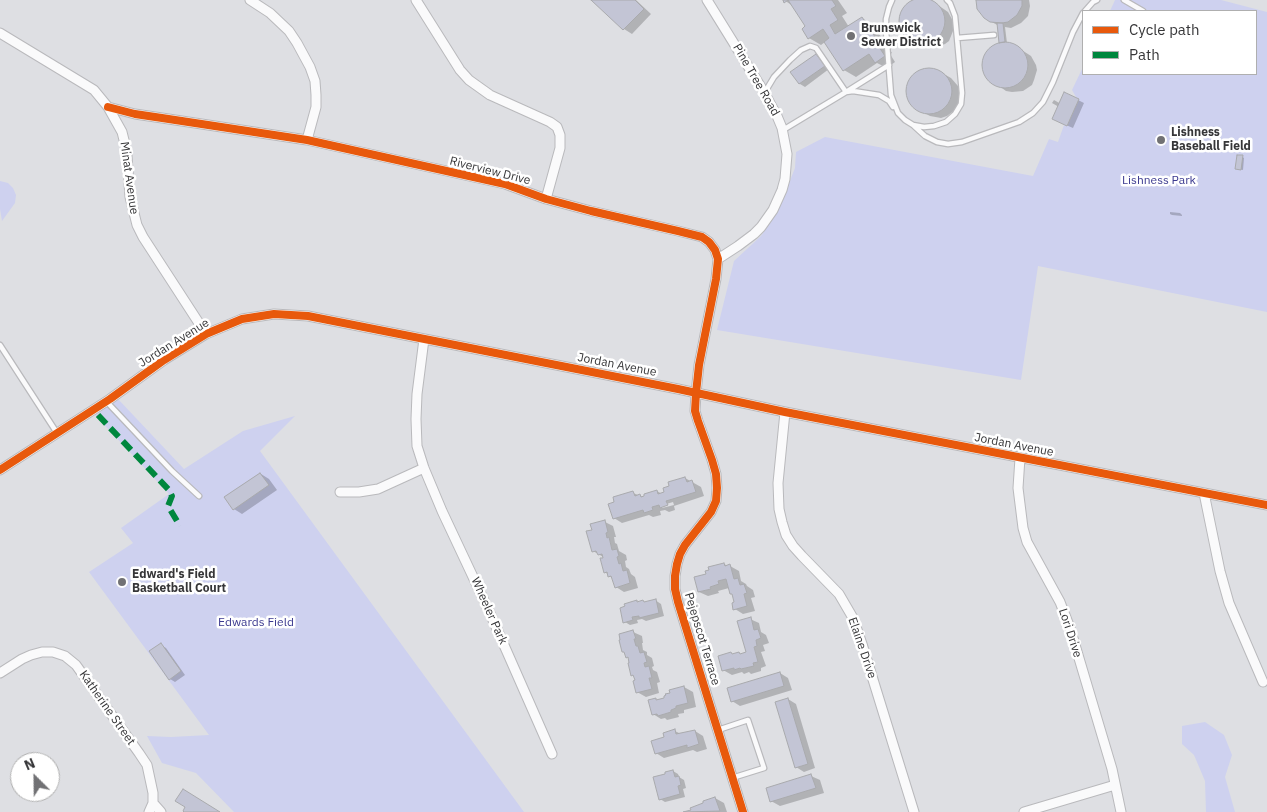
<!DOCTYPE html>
<html>
<head>
<meta charset="utf-8">
<style>
	body { margin:0 }
	#map { position:relative; width:1267px; height:812px; overflow:hidden; background:#dedfe3; font-family:"IBM Plex Sans",sans-serif }
	canvas { display:block }
	.legend { position:absolute; left:1082px; top:10px; width:175px; height:65px; box-sizing:border-box; background:#fff; border:1px solid #afafaf; margin:0; padding:6px 9px; list-style:none; font-size:15px; color:#363638 }
	.legend li { display:flex; align-items:center; gap:10px; height:25px }
	.legend b { width:25px; border:1px solid #afafaf }
	.north { position:absolute; left:10px; top:752px; width:50px; height:50px; box-sizing:border-box; background:#fff; border:1px solid #afafaf; border-radius:50%; rotate:337deg; font-size:14px; font-weight:700; line-height:20px; text-align:center; color:#363638 }
	.north::after { content:''; display:block; margin:auto; width:18px; height:22px; background:#717174; clip-path:polygon(50% 0,100% 100%,50% 72%,0 100%) }
</style>
</head>
<body>
<div id="map">
<canvas width="1267" height="812"></canvas>
<ul class="legend">
<li><b style="height:6px;background:#e8590c"></b>Cycle path</li>
<li><b style="height:6px;background:#00873e"></b>Path</li>
</ul>
<div class="north">N</div>
</div>
<script>
const c = document.querySelector('canvas').getContext('2d');
c.lineJoin = 'round';
function paint(path, color) {
  c.fillStyle = color;
  c.fill(path, 'evenodd');
}
function toPath(rows) {
  const path = new Path2D();
  for (const r of rows) {
    if (r.length === 3) {
      path.moveTo(r[0] + r[2], r[1]);
      path.arc(r[0], r[1], r[2], 0, 2 * Math.PI);
      continue;
    }
    path.moveTo(r[0], r[1]);
    for (let i = 2; i < r.length; i += 2) path.lineTo(r[i], r[i + 1]);
  }
  return path;
}
function trace(path, color, width, dash) {
  c.strokeStyle = color;
  c.lineWidth = width;
  c.lineCap = dash ? 'butt' : 'round';
  c.setLineDash(dash || []);
  c.stroke(path);
}
function write(font, color, halo, rows, align = 'center') {
  c.font = font + ' "IBM Plex Sans",sans-serif';
  c.lineWidth = 5;
  c.setLineDash([]);
  c.textBaseline = 'middle';
  c.strokeStyle = halo;
  c.fillStyle = color;
  for (const [text, x, y, turn = 0] of rows) {
    c.save();
    c.translate(x, y);
    c.rotate((+turn || 0) * Math.PI / 180);
    c.textAlign = isNaN(turn) ? turn : align;
    if (halo) c.strokeText(text, 0, 0);
    c.fillText(text, 0, 0);
    c.restore();
  }
}
paint(toPath([
	[1115,0,1221,0,1267,12,1267,312,1038,266,1021,380,717,330,734,261,761,236,778,211,795,168,796,152,825,137,1033,176,1049,139,1058,142,1064,125,1067,126,1079,99,1076,97,1072,90,1083,67,1083,74,1256,74,1256,11,1110,11],
	[0,181,8,183,13,188,16,195,15,203,2,221,0,209],
	[118,399,184,469,243,431,295,416,260,451,524,812,234,812,196,773,162,763,147,736,171,737,209,735,89,572,133,543,121,528,169,494,95,415],
	[1205,722,1224,735,1232,755,1225,777,1235,812,1206,812,1205,781,1194,755,1182,744,1182,726]
]), '#ced1ef');
paint(toPath([
	[593,0,636,0,651,14,632,34,624,29],
	[784,0,838,0,847,13,842,16,849,27,862,18,873,25,892,53,890,54,895,62,887,68,877,63,856,77,844,70,825,42,821,45,809,38,807,27,793,6],
	[915,0,927,0,935,3,948,12,953,21,953,31,949,41,945,44,935,48,929,48,909,38,905,34,902,29,901,17,902,12,910,3],
	[978,0,1029,0,1030,6,1028,16,1021,23,1011,28,1005,27,1007,43,1014,45,1031,56,1036,65,1037,70,1034,80,1032,85,1023,91,1012,92,1006,91,988,78,985,73,984,61,985,56,993,47,1000,44,999,26,990,21],
	[816,55,821,58,829,69,805,87,800,84,792,72],
	[927,69,932,69,942,73,951,78,958,86,960,96,958,106,955,110,947,116,941,118,930,116,915,108,911,104,907,93,909,81,917,73],
	[1054,100,1061,104,1078,100,1084,103,1073,128,1059,122,1059,107,1052,103],
	[1242,157,1244,158,1243,170,1239,169],
	[1170,212,1180,213,1182,215,1182,216,1172,215,1170,214],
	[261,474,269,479,277,490,242,514,234,509],
	[685,478,701,487,704,496,674,506,675,510,669,512,665,510,660,511,661,515,653,517,649,515,622,523,614,518,633,493,643,497,657,491,662,494],
	[673,502,674,505,662,508,660,506],
	[605,522,613,526,616,537,614,537,615,543,617,544,619,551,626,555,627,560,625,561,626,567,629,569,631,574,635,577,638,588,624,592,616,587,613,579,605,572,605,558,593,551,594,530],
	[724,564,728,566,730,566,739,571,741,581,746,584,747,586,753,590,755,597,751,598,755,611,743,614,735,609,736,603,733,595,731,593,729,588,718,591,719,593,708,596,699,592,707,575],
	[655,600,661,604,664,616,646,621,642,619,637,620,638,623,630,625,625,622,637,602,639,603,646,603],
	[750,619,759,623,761,632,766,635,769,643,763,645,765,651,761,652,766,666,761,668,761,671,751,674,749,672,744,674,742,672,732,675,723,670,733,655,739,653,742,655,748,653],
	[633,632,642,636,643,643,642,643,643,650,647,652,647,655,652,658,654,666,652,667,653,670,657,672,660,682,657,683,659,693,646,697,637,692,635,676,632,675,629,658,627,657],
	[161,645,166,648,185,675,175,682,170,679],
	[780,673,788,678,792,690,740,706,732,701],
	[684,687,693,692,696,707,684,710,684,713,678,714,679,717,667,720,665,718,661,719,653,714,656,700,658,701,666,699],
	[788,699,796,704,815,768,804,772,796,767],
	[675,731,681,734,695,731,703,736,707,749,697,752,693,750,664,758,656,753,666,738],
	[673,771,678,774,679,777,684,780,686,788,683,789,685,797,665,802,660,799,667,775],
	[811,776,820,780,824,793,780,806,771,801],
	[715,798,724,803,727,812,685,812,692,811]
]), '#0003');
const building = toPath([
	[922,21,23],
	[591,0,635,0,644,9,623,30,591,0],
	[783,0,832,0,836,6,831,9,838,20,830,25,835,34,862,17,881,46,879,47,885,56,875,63,869,54,843,71,824,42,829,38,823,29,808,39,802,29,805,26,788,0,784,3,783,0],
	[976,0,1022,0,1022,6,1017,15,1008,22,1002,23,990,22,984,18,977,9,976,0],
	[997,23,1003,23,1005,42,999,43,997,23],
	[1005,65,23],
	[816,54,825,66,799,84,790,72,816,54],
	[929,91,23],
	[1064,92,1079,99,1067,126,1052,119,1064,92],
	[1237,155,1243,155,1241,170,1235,169,1237,155],
	[260,473,269,485,233,510,224,497,260,473],
	[685,477,687,482,692,480,696,492,666,501,668,505,660,508,659,505,652,507,653,510,644,513,643,510,613,519,608,504,614,502,613,497,633,491,635,496,640,494,641,497,644,496,644,494,657,490,658,494,664,492,663,488,669,486,668,482,685,477],
	[605,520,608,532,606,533,607,538,609,537,612,550,617,549,619,556,617,557,619,564,621,563,623,571,627,570,630,583,615,588,611,576,608,577,607,572,604,573,600,558,603,558,602,554,598,555,596,551,592,552,586,531,592,530,590,524,605,520],
	[724,563,725,566,730,564,734,579,738,578,740,585,744,584,747,593,744,594,747,606,733,610,732,603,734,602,732,594,730,594,726,579,718,581,719,584,710,587,711,589,698,592,694,577,706,574,705,571,709,570,708,567,724,563],
	[656,599,659,613,639,618,639,616,632,617,633,620,623,623,620,608,625,606,624,604,637,600,637,602,643,600,644,602,656,599],
	[751,617,754,630,758,629,761,638,756,640,757,646,754,647,758,662,753,663,754,666,741,669,740,668,734,670,734,668,722,671,718,656,731,652,732,654,739,652,740,654,746,652,737,621,751,617],
	[633,630,636,639,634,639,636,646,638,646,640,653,644,652,647,662,644,663,645,667,649,666,652,678,649,678,652,689,636,693,633,681,635,680,633,675,631,676,628,663,629,663,628,657,626,658,624,652,622,652,619,640,620,640,619,634,633,630],
	[161,643,181,671,169,680,149,651,161,643],
	[780,672,784,686,731,702,727,688,780,672],
	[684,686,688,703,676,706,676,708,671,710,671,712,658,716,657,714,652,715,648,700,656,698,656,700,664,698,664,696,666,695,665,694,670,693,669,690,684,686],
	[788,698,808,764,795,768,775,702,788,698],
	[675,729,676,734,695,730,699,744,687,748,687,745,655,754,651,741,664,737,663,733,675,729],
	[673,770,675,777,679,776,681,785,678,786,680,794,659,800,653,777,665,774,665,772,673,770],
	[811,774,816,788,770,802,766,788,811,774],
	[183,789,220,812,184,812,183,811,185,807,175,801,183,789],
	[715,797,720,811,683,812,691,810,690,808,703,803,703,801,715,797]
]);
paint(building, '#c3c5d5');
trace(building, '#a9aaad', 1);
const lane = toPath([
	[892,0,889,7,886,19,886,31,891,95,898,113,905,120,913,125,924,127,934,126,946,122,955,114,961,104,962,93,955,16,950,3,947,0],
	[1124,0,1143,11],
	[1085,11,1093,2,1097,0],
	[957,38,994,35],
	[765,92,774,77,790,60,801,50,810,46,816,48,846,92,889,65],
	[914,126,925,136,937,142,948,144,962,142,1019,122,1033,113,1043,102,1053,82,1073,32,1083,13],
	[783,130,846,92,853,91,879,95,889,101,893,107],
	[0,345,57,433],
	[106,401,172,471,199,496],
	[718,730,748,720,764,768,732,778]
]);
const street = toPath([
	[250,0,270,13,289,31,297,43,310,67,315,81,316,95,316,107,307,140],
	[416,0,460,70,469,80,490,95,550,122,557,127,560,135,560,148,546,199],
	[707,0,764,92,777,116,782,128,787,154,785,179,782,190,773,210,761,227,754,234,738,246,718,259],
	[0,33,94,90,108,107,122,132,125,144,127,156,130,197,137,225,143,237,206,334],
	[108,107,135,114,162,118,307,140,505,184,546,199,591,211,678,231,702,237,709,242,715,250,718,259,716,279,699,365,696,393,695,411,698,421,712,460,716,474,717,488,716,501,711,512,685,545,680,554,677,564,675,576,675,589,678,602,743,812],
	[424,339,417,394,416,419,417,446,424,468,442,511,489,611,552,754],
	[785,412,778,483,779,509,782,522,786,535,793,546,802,556,839,594,853,618,862,644,914,812],
	[1020,458,1018,488,1023,528,1027,542,1060,602,1070,628,1112,769,1121,812],
	[0,470,110,399,164,360,206,334,242,319,274,314,308,316,678,389,785,412,1267,505],
	[340,492,359,492,378,489,424,468],
	[1204,493,1220,571,1229,603,1263,682],
	[0,673,22,659,31,655,42,652,53,652,65,656,76,665,139,753,147,765,153,793,153,803],
	[149,812,153,803,161,812],
	[1024,812,1115,785]
]);
trace(lane, '#b9b9bc', 7);
trace(street, '#b9b9bc', 11);
trace(lane, '#fafafb', 4.5);
trace(street, '#fafafb', 9);
trace(toPath([
	[98,415,169,490,172,496,168,506,180,526]
]), '#00873e', 6, [12, 6]);
trace(toPath([
	[108,107,135,114,162,118,307,140,505,184,546,199,591,211,678,231,702,237,709,242,715,250,718,259,716,279,699,365,696,393,695,411,698,421,712,460,716,474,717,488,716,501,711,512,685,545,680,554,677,564,675,576,675,589,678,602,743,812],
	[0,470,110,399,164,360,206,334,242,319,274,314,308,316,678,389,785,412,1267,505]
]), '#e8590c', 8);
for (const [x, y, r, color] of [
	[851,36,5,"#717174"],
	[1161,140,5,"#717174"],
	[122,582,5,"#717174"]
]) {
  const dot = new Path2D();
  dot.arc(x, y, r, 0, 2 * Math.PI);
  c.fillStyle = color;
  c.fill(dot);
  trace(dot, '#fff', 2);
}
write('bold 12px', '#363638', '#fff', [
	["Brunswick",861,29],
	["Sewer District",861,43],
	["Lishness",1171,133],
	["Baseball Field",1171,147],
	["Edward's Field",132,575],
	["Basketball Court",132,589]
], 'left');
write('12px', '#363638', '#fff', [
	["Pine Tree Road",756,80,60],
	["Riverview Drive",490,171,14],
	["Minat Avenue",129,178,82],
	["Jordan Avenue",174,343,-32],
	["Jordan Avenue",617,365,11],
	["Jordan Avenue",1014,445,11],
	["Wheeler Park",489,611,66],
	["Lori Drive",1070,633,72],
	["Pejepscot Terrace",702,639,73],
	["Elaine Drive",862,648,71],
	["Katherine Street",107,708,55]
]);
write('12px', '#3b398f', '#fff', [
	["Lishness Park",1159,181],
	["Edwards Field",256,623]
]);
</script>
</body>
</html>
